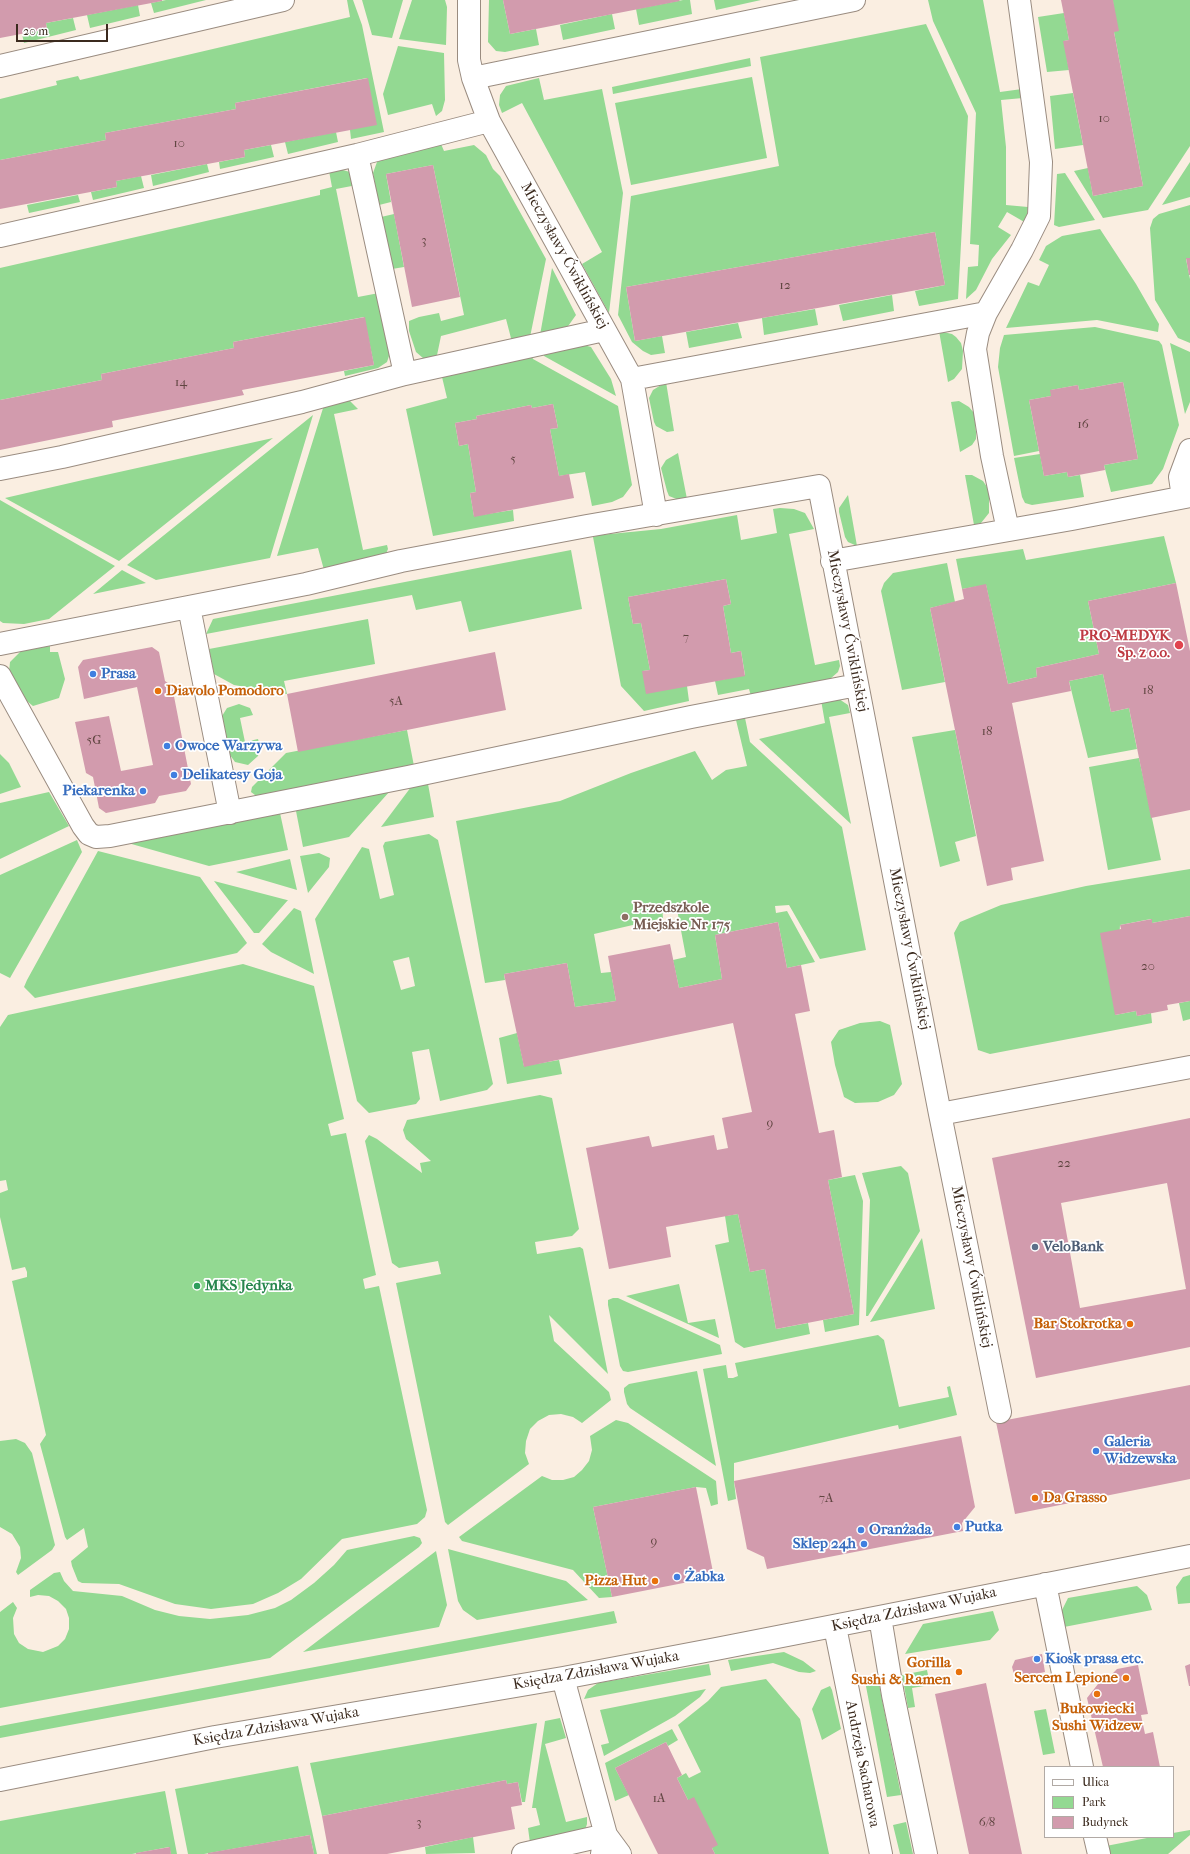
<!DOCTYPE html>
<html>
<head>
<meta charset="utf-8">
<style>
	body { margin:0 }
	#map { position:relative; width:1190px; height:1854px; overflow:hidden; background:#faeee1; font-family:"IM FELL French Canon",serif }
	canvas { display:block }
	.legend { position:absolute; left:1044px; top:1766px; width:130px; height:72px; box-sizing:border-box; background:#fff; border:1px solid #b1aaa5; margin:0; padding:5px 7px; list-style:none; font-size:12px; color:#3b2a1e }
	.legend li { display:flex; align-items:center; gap:8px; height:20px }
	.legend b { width:20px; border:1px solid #b1aaa5 }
	.scale { position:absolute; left:16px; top:24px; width:92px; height:18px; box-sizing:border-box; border:2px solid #3b2a1e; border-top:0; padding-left:5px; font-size:12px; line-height:14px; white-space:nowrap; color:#3b2a1e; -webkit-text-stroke:3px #fff; paint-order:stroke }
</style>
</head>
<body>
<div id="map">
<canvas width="1190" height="1854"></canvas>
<ul class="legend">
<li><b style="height:5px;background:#fff"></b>Ulica</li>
<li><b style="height:11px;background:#93d992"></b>Park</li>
<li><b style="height:11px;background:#d29bad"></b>Budynek</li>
</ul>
<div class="scale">20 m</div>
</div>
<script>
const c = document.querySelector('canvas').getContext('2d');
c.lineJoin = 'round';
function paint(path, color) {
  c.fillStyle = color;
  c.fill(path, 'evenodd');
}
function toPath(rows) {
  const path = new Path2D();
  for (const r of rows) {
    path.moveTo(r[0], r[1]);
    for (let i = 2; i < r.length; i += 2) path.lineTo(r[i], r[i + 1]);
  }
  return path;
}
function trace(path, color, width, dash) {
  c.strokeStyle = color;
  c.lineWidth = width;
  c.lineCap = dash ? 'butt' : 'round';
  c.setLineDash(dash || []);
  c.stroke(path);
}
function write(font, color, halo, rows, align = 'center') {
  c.font = font + ' "IM FELL French Canon",serif';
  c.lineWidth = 3.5;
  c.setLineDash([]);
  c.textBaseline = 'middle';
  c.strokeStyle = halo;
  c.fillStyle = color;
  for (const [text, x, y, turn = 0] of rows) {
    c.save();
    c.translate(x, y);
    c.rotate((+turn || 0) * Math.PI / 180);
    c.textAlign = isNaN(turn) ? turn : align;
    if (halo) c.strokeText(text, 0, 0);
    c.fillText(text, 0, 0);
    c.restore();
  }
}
paint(toPath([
	[166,0,206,0,154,13,151,3],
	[347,0,353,0,362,25,384,132,351,139,350,130,367,78,235,103,236,109,105,133,106,140,0,160,0,99,57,85,56,81,78,76,80,80,350,17],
	[362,0,403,0,392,38,372,35],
	[412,0,445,0,447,7,446,45,399,39],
	[489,0,503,0,510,34,536,29,539,45,505,52,496,51,488,42],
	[683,0,690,0,692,14,639,25,636,9],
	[714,0,761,0,716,10],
	[928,0,983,0,1000,92,1022,89,1023,98,1001,100,1006,147,1006,205,1028,207,1026,223,1007,212,998,227,1011,235,992,259,976,290,966,299,968,267,978,266,979,245,970,244,976,113,933,21],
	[1113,0,1190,0,1190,146,1148,210,1103,218,1074,171,1088,168,1093,196,1143,186,1114,32],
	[138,5,140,16,90,28,87,15],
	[1064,13,1069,40,1064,41,1069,70,1047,72,1038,17],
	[612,14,615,29,563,40,560,25],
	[73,18,76,30,24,43,22,34,47,29,46,23],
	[926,24,968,116,958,299,919,306,915,291,945,285,935,232,626,287,635,341,662,336,665,353,651,355,643,351,632,342,618,315,631,196,779,166,760,57],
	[398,46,444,53,445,100,442,111,436,116,432,104,388,115,383,94],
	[750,58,751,66,613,94,612,87],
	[752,77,767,158,631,185,615,103],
	[539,78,544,100,602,89,623,193,609,313,582,264,602,252,522,103,502,113,499,105,500,95,506,86],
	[1073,93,1083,145,1055,149,1050,96],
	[336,132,338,142,288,154,285,142],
	[441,144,444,151,474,145,486,155,493,169,500,176,546,259,530,337,512,342,506,319,441,336,436,360,423,358,416,352,409,331,409,321,419,317,439,313,441,321,464,315,433,165,386,174,391,202,379,205,373,173,377,162,395,154],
	[271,145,274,157,220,169,219,162,245,157,244,150],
	[1190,162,1190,197,1162,205],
	[207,164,209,172,153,186,151,175],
	[339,169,350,172,357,185,336,189,358,297,379,293,390,353,387,362,378,368,345,376,344,371,374,365,364,317,233,342,234,348,101,374,102,380,0,400,0,268,320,195,320,190,332,187,329,171],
	[1065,173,1095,220,1059,227,1054,225,1057,174],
	[141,176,144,188,93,200,91,192,117,187,116,181],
	[78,195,80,202,29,213,27,205],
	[1190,205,1190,258,1186,259,1190,279,1190,343,1178,338,1155,300,1150,228,1153,219,1159,214],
	[394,214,404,267,392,269,381,217],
	[1100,229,1136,284,1159,324,1158,332,1097,320,1006,328,1028,282,1039,286,1049,265,1039,260,1046,246,1062,236],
	[552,268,576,315,566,329,540,335],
	[892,295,894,311,843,321,839,305],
	[815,309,818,325,764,335,762,318],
	[738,323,742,338,689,348,686,332],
	[1095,327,1159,341,1162,345,1179,425,1163,469,1152,484,1111,492,1104,465,1138,459,1123,382,1079,390,1078,385,1051,390,1051,396,1029,400,1039,451,1014,456,998,367,1000,348,1004,335],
	[939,331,952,334,956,337,961,343,963,351,962,369,954,379,948,382],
	[1170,343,1190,352,1190,402,1185,414],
	[580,344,591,347,611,379,616,396,544,356,542,351],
	[531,355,533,359,618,406,632,485,623,497,612,502,592,506,585,472,559,476,550,429,558,428,553,404,532,408,531,405,476,416,477,419,455,423,459,446,468,444,476,492,470,493,474,516,513,510,514,521,433,536,406,409,447,398,442,377],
	[666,382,674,431,667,432,656,426,654,422,649,398,653,390],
	[338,401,350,401,358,409,334,414,363,550,387,545,388,549,385,556,324,570,318,548,277,556,324,405],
	[959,401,969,407,974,413,976,432,976,439,972,445,960,452,951,402],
	[313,415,270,558,156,580,127,565],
	[273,438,119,561,5,498,83,480],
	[678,453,687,499,679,500,669,496,667,491,661,468,666,460],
	[1040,454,1044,476,1067,472,1068,477,1080,475,1084,497,1032,505,1025,503,1022,497,1014,458],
	[965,475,972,475,983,481,987,487,989,494,989,513,981,523,974,525],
	[848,495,857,546,848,542,845,537,839,512,839,508],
	[0,500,115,566,49,619,24,624,3,623,0,621],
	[780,508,794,509,805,513,814,529,789,534,815,665,839,660,840,666,838,672,830,679,751,696,749,689,718,695,715,681,745,675,741,651,731,653,723,606,731,604,726,579,628,597,633,624,641,623,650,670,643,671,687,686,689,701,644,711,621,686,593,537,600,535,661,529,737,515,741,540,777,533,773,509],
	[1164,536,1176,583,1088,601,1099,654,1036,668,1037,677,1008,684,986,585,962,589,956,559,1023,549,1026,560],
	[571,550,582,609,469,632,461,601,416,610,412,595,206,634,213,619],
	[947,563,955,602,930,608,945,682,902,690,881,591,884,583,893,573],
	[122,570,146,583,93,594],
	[368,619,375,664,284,681,287,694,234,685,214,674,209,649],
	[50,646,50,652,58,652,65,679,59,698,33,706,18,694,9,672,10,662,21,651],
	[1103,674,1111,712,1129,708,1137,749,1088,758,1069,681],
	[839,699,848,705,850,713,829,717,851,824,759,739,825,723,821,700],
	[239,704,250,708,253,715,240,718,245,742,258,739,260,747,258,756,248,765,235,762,230,755,222,716,227,708],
	[745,718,750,742,842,827,866,950,820,959,789,905,775,906,776,913,787,911,815,962,787,968,778,922,715,935,722,979,679,988,673,960,686,957,676,904,662,906,663,918,594,934,601,973,611,972,616,1001,575,1007,567,963,504,974,505,980,485,983,456,821,560,801,631,773,695,751,712,780,726,770,747,766,736,720],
	[407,730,414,766,261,796,255,795,251,792,252,787,286,753],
	[955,730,976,836,955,842,960,861,940,867,912,737],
	[0,754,9,763,21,787,0,794],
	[1139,758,1161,860,1108,870,1089,767],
	[428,784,434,817,381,827,411,787],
	[390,791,349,837,303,847,296,811],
	[49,792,69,826,0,859,0,803],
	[280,813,288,850,209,866,128,843],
	[429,834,438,840,493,1084,487,1090,440,1101,429,1049,412,1052,420,1099,416,1104,369,1113,357,1101,315,919,362,847,369,849,380,899,394,895,383,846,385,842],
	[409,957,415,986,401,990,393,961],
	[77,840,82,852,10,978,0,973,0,875],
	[98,851,200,877,247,943,237,953,35,998,24,987,27,980],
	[319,853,330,858,329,867,308,893,300,856],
	[290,859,297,890,236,872],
	[1190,869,1190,916,1152,923,1151,919,1120,925,1115,1015,1136,1011,1137,1016,1151,1013,1152,1023,990,1054,978,1050,954,933,960,922,1001,905,1086,886],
	[214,881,287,900,288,900,259,933,254,933],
	[294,908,301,911,314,974,271,952,262,944],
	[243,964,314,986,344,1119,328,1124,331,1136,346,1133,376,1275,363,1279,365,1289,379,1286,427,1510,425,1517,417,1524,342,1539,301,1579,278,1593,253,1604,211,1609,175,1604,119,1584,82,1583,78,1581,72,1566,71,1561,88,1547,84,1528,67,1540,65,1537,40,1444,46,1435,12,1281,27,1277,27,1272,25,1267,12,1270,0,1217,0,1193,8,1190,6,1180,0,1181,0,1027,8,1015],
	[1190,1001,1190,1019,1183,1021,1179,1003],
	[880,1021,890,1025,902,1084,894,1095,878,1102,855,1103,844,1097,835,1065,831,1042,839,1030,860,1023],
	[517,1033,524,1066,559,1060,562,1074,507,1084,499,1038],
	[540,1095,552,1098,579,1229,572,1236,535,1242,537,1254,580,1247,583,1249,608,1374,549,1315,554,1341,609,1392,611,1400,582,1423,573,1417,561,1414,549,1415,538,1421,530,1429,526,1441,525,1453,529,1464,448,1525,445,1522,396,1283,441,1274,438,1261,399,1268,392,1263,365,1141,369,1135,377,1139,422,1173,420,1163,431,1161,406,1139,403,1130,407,1120],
	[901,1166,908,1173,920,1231,868,1316,866,1316,870,1200,862,1173],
	[855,1175,863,1201,859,1325,825,1332,823,1320,854,1314,828,1180],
	[738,1214,750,1272,765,1269,776,1329,808,1323,810,1334,744,1348,735,1342,715,1245,729,1242,725,1216],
	[922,1238,935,1309,870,1322],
	[679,1284,688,1323,715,1319,719,1338,626,1296],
	[613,1298,618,1298,720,1345,722,1354,628,1372,623,1371,620,1366,608,1305,608,1300],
	[878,1335,884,1340,899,1407,949,1397,947,1387,950,1386,957,1415,899,1429,898,1425,893,1426,734,1463,734,1481,736,1499,728,1501,703,1369,726,1365,728,1378,733,1378,738,1376,735,1363],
	[697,1371,716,1466,630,1408,627,1404,624,1392,624,1388,629,1384],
	[616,1420,628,1423,716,1481,718,1504,711,1506,706,1488,696,1487,593,1507,612,1597,599,1598,573,1570,462,1541,459,1537,542,1476,552,1480,563,1480,574,1477,582,1470,589,1461,592,1450,590,1436],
	[16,1439,25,1443,32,1453,55,1545,52,1550,18,1575,16,1572,21,1558,20,1547,12,1534,0,1527,0,1441],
	[414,1536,420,1538,422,1543,419,1547,270,1658,0,1708,0,1612,13,1602,17,1608,13,1618,14,1634,19,1643,28,1649,43,1652,58,1646,65,1639,69,1629,69,1618,66,1609,58,1601,49,1596,38,1595,30,1597,30,1590,54,1573,60,1572,64,1581,73,1591,122,1596,155,1610,179,1616,210,1619,248,1615,275,1608,291,1600,314,1583,334,1565,347,1550],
	[448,1549,566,1581,588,1600,477,1620,463,1610,458,1601],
	[436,1551,447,1605,439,1627,303,1652],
	[1190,1575,1190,1603,1178,1604,1176,1587,1183,1577],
	[1137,1586,1147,1595,1152,1610,1064,1627,1061,1612,1068,1598],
	[614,1611,617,1623,0,1738,0,1726],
	[993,1611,999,1630,990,1640,905,1654,923,1624],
	[784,1652,803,1661,816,1671,810,1673,799,1672,773,1663,731,1671,728,1660],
	[709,1664,711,1675,584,1699,588,1690,598,1683],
	[927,1670,930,1685,912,1688,915,1707,908,1708,902,1675],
	[766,1679,800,1719,829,1854,715,1854,677,1778,686,1773,689,1778,701,1772,678,1725,708,1701,721,1687],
	[878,1679,901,1795,887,1797,865,1681],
	[830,1686,832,1690,841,1729,822,1740,812,1709,821,1690],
	[706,1689,700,1697,675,1716,604,1756,601,1745,609,1743,600,1710],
	[1046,1709,1055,1753,1043,1755,1034,1711],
	[560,1718,566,1738,545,1744,566,1822,587,1817,587,1824,585,1830,530,1843,528,1828,540,1825,536,1808,532,1808,545,1721],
	[537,1723,525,1802,522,1802,518,1782,507,1784,506,1780,322,1816,310,1763],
	[672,1729,678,1740,668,1746,666,1742,615,1768,629,1795,615,1801,605,1763],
	[298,1766,317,1854,314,1854,310,1835,204,1854,188,1854,175,1789],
	[165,1791,177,1854,171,1854,169,1847,132,1854,0,1854,0,1821],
	[906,1822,913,1854,900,1854,893,1825],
	[1190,1830,1190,1835,1168,1854,1107,1854,1106,1846,1152,1837,1173,1837,1173,1833],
	[473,1837,475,1853,426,1854,425,1847]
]), '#93d992');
paint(toPath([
	[0,0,162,0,162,1,46,23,47,29,0,38],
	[503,0,679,0,680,1,510,34],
	[1061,0,1113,0,1119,31,1114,32,1143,186,1093,196,1063,41,1069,40],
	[368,78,377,125,244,150,245,157,116,181,117,187,0,209,0,160,106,140,105,133,236,109,235,103],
	[433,165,460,297,412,307,386,174],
	[935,232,945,285,635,341,626,287],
	[1186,258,1190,258,1190,275,1189,275],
	[365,317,374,365,242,390,244,395,112,421,113,427,0,450,0,400,102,380,101,374,234,348,233,342],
	[1123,382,1138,459,1104,465,1105,470,1068,477,1067,472,1044,476,1029,400,1051,396,1050,390,1078,385,1079,390],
	[553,404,558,428,550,429,559,476,569,474,574,498,474,517,470,493,476,492,468,444,459,446,455,423,477,419,476,416,531,405,532,408],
	[726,579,731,604,723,606,731,653,741,651,745,676,646,694,642,671,650,670,641,623,633,624,628,597],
	[1176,583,1190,651,1190,810,1151,818,1129,708,1111,712,1103,674,1069,681,1071,691,1012,703,1044,861,1011,868,1013,880,987,886,930,608,964,599,962,589,986,584,1008,684,1037,677,1036,668,1099,654,1088,601],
	[152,647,159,652,165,681,172,686,191,784,186,791,159,796,155,803,106,813,99,808,93,777,86,773,75,722,109,716,121,771,153,765,137,687,84,699,78,667,83,660],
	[495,652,506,710,298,752,287,694],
	[1190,916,1190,1001,1167,1005,1168,1010,1137,1016,1136,1011,1115,1015,1100,933,1121,929,1120,925,1152,919,1152,923],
	[778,922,787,968,801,965,810,1011,795,1014,819,1133,834,1130,842,1177,828,1180,854,1314,776,1329,765,1269,750,1272,738,1214,666,1227,671,1257,609,1269,586,1148,649,1136,652,1147,714,1135,717,1150,728,1148,722,1118,752,1112,733,1023,524,1067,504,974,567,963,575,1007,616,1001,608,956,670,944,679,988,722,979,715,935],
	[1190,1118,1190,1347,1036,1378,992,1158],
	[1167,1183,1186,1289,1080,1308,1061,1203],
	[1190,1385,1190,1479,1015,1514,996,1422],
	[961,1436,975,1507,962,1523,963,1531,767,1569,764,1557,747,1549,734,1481],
	[696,1487,714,1577,612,1597,593,1507],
	[1042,1654,1045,1672,1015,1678,1012,1667,1015,1660],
	[1190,1664,1190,1686,1189,1686,1185,1666],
	[1138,1665,1148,1714,1141,1715,1145,1734,1153,1732,1160,1767,1103,1767,1087,1698,1098,1684,1111,1680,1110,1676,1117,1669],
	[986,1683,1022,1854,969,1854,935,1694],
	[666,1742,682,1775,677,1778,688,1800,694,1797,718,1845,712,1848,715,1854,658,1854,615,1768],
	[506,1780,507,1784,518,1782,522,1805,511,1807,515,1829,387,1854,329,1854,322,1816],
	[310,1835,314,1854,208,1854,208,1853],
	[170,1847,171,1854,136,1854,136,1853]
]), '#d29bad');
const minor = toPath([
	[469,0,469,60,473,78,489,121,632,379,656,515],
	[0,66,283,0],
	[473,78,854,0],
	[357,155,405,374],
	[0,236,357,155,489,121],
	[632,379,986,313],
	[0,469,62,457,302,402,405,374,604,330],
	[1183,497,1180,477,1190,450],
	[1008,530,992,456,975,349,978,333,986,313,1022,250,1039,216,1041,162,1019,0],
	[832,561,1072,519,1190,496],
	[189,607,230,813],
	[0,644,306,584,401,561,587,526,819,486,940,1114,1000,1412],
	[0,676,83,826,89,834,96,837,110,836,408,777,691,717,857,685],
	[940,1114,1190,1067],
	[1045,1584,1082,1767],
	[880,1617,893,1695,926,1854],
	[835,1627,881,1854],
	[563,1678,606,1835,602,1854],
	[0,1780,215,1737,563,1678,716,1649,1190,1556],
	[1095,1837,1099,1854],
	[523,1854,606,1835,620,1854]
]);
trace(minor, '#9a8c80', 24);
trace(minor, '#fff', 22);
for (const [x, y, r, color] of [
	[1179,645,5,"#e0444e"],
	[93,674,4,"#3f7fe0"],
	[158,691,4,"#e8710a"],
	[167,746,4,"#3f7fe0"],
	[174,775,4,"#3f7fe0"],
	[143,791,4,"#3f7fe0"],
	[625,917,4,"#8d6e63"],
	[1035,1247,4,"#5c6f8a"],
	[197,1286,4,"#2e9e5b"],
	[1130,1324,4,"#e8710a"],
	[1096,1451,4,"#3f7fe0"],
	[1035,1498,4,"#e8710a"],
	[957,1527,4,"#3f7fe0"],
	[861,1530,4,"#3f7fe0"],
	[864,1544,4,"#3f7fe0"],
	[677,1577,4,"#3f7fe0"],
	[655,1581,4,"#e8710a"],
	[1037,1659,4,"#3f7fe0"],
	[959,1672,4,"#e8710a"],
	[1126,1678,4,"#e8710a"],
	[1097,1694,4,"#e8710a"]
]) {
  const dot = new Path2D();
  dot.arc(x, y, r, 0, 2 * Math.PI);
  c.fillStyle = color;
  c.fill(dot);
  trace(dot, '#fff', 1.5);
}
write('13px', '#614642', null, [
	["10",1104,119],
	["10",179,144],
	["3",424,241],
	["12",785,286],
	["14",181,383],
	["16",1083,425],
	["5",513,460],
	["7",686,638],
	["18",1148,691],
	["5A",396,702],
	["18",987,732],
	["5G",94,741],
	["20",1148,967],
	["9",770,1124],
	["22",1064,1164],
	["7A",826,1499],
	["9",654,1542],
	["1A",659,1799],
	["3",419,1823],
	["6/8",987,1823]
]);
write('15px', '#3b2a1e', '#fff', [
	["Mieczysławy Ćwiklińskiej",564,256,61],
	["Mieczysławy Ćwiklińskiej",847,631,79],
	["Mieczysławy Ćwiklińskiej",909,949,79],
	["Mieczysławy Ćwiklińskiej",971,1267,79],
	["Księdza Zdzisława Wujaka",914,1610,-12],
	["Księdza Zdzisława Wujaka",596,1671,-10],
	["Księdza Zdzisława Wujaka",276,1727,-10],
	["Andrzeja Sacharowa",862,1764,79]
]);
write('bold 15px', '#be3a42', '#fff', [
	["PRO-MEDYK",1170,636],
	["Sp. z o.o.",1170,653]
], 'right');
write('bold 15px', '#366cbe', '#fff', [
	["Prasa",101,674],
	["Owoce Warzywa",175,746],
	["Delikatesy Goja",182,775],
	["Piekarenka",135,791,"right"],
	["Galeria",1104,1442],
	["Widzewska",1104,1459],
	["Putka",965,1527],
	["Oranżada",869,1530],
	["Sklep 24h",856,1544,"right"],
	["Żabka",685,1577],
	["Kiosk prasa etc.",1045,1659]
], 'left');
write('bold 15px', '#c56008', '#fff', [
	["Diavolo Pomodoro",166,691,"left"],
	["Bar Stokrotka",1122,1324],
	["Da Grasso",1043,1498,"left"],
	["Pizza Hut",647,1581],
	["Gorilla",951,1663],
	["Sushi & Ramen",951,1680],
	["Sercem Lepione",1118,1678],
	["Bukowiecki",1097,1709,"center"],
	["Sushi Widzew",1097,1726,"center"]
], 'right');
write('bold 15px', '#785e54', '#fff', [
	["Przedszkole",633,908],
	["Miejskie Nr 175",633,925]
], 'left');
write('bold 15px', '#4e5e75', '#fff', [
	["VeloBank",1043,1247]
], 'left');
write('bold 15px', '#27864d', '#fff', [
	["MKS Jedynka",205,1286]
], 'left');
</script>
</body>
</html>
